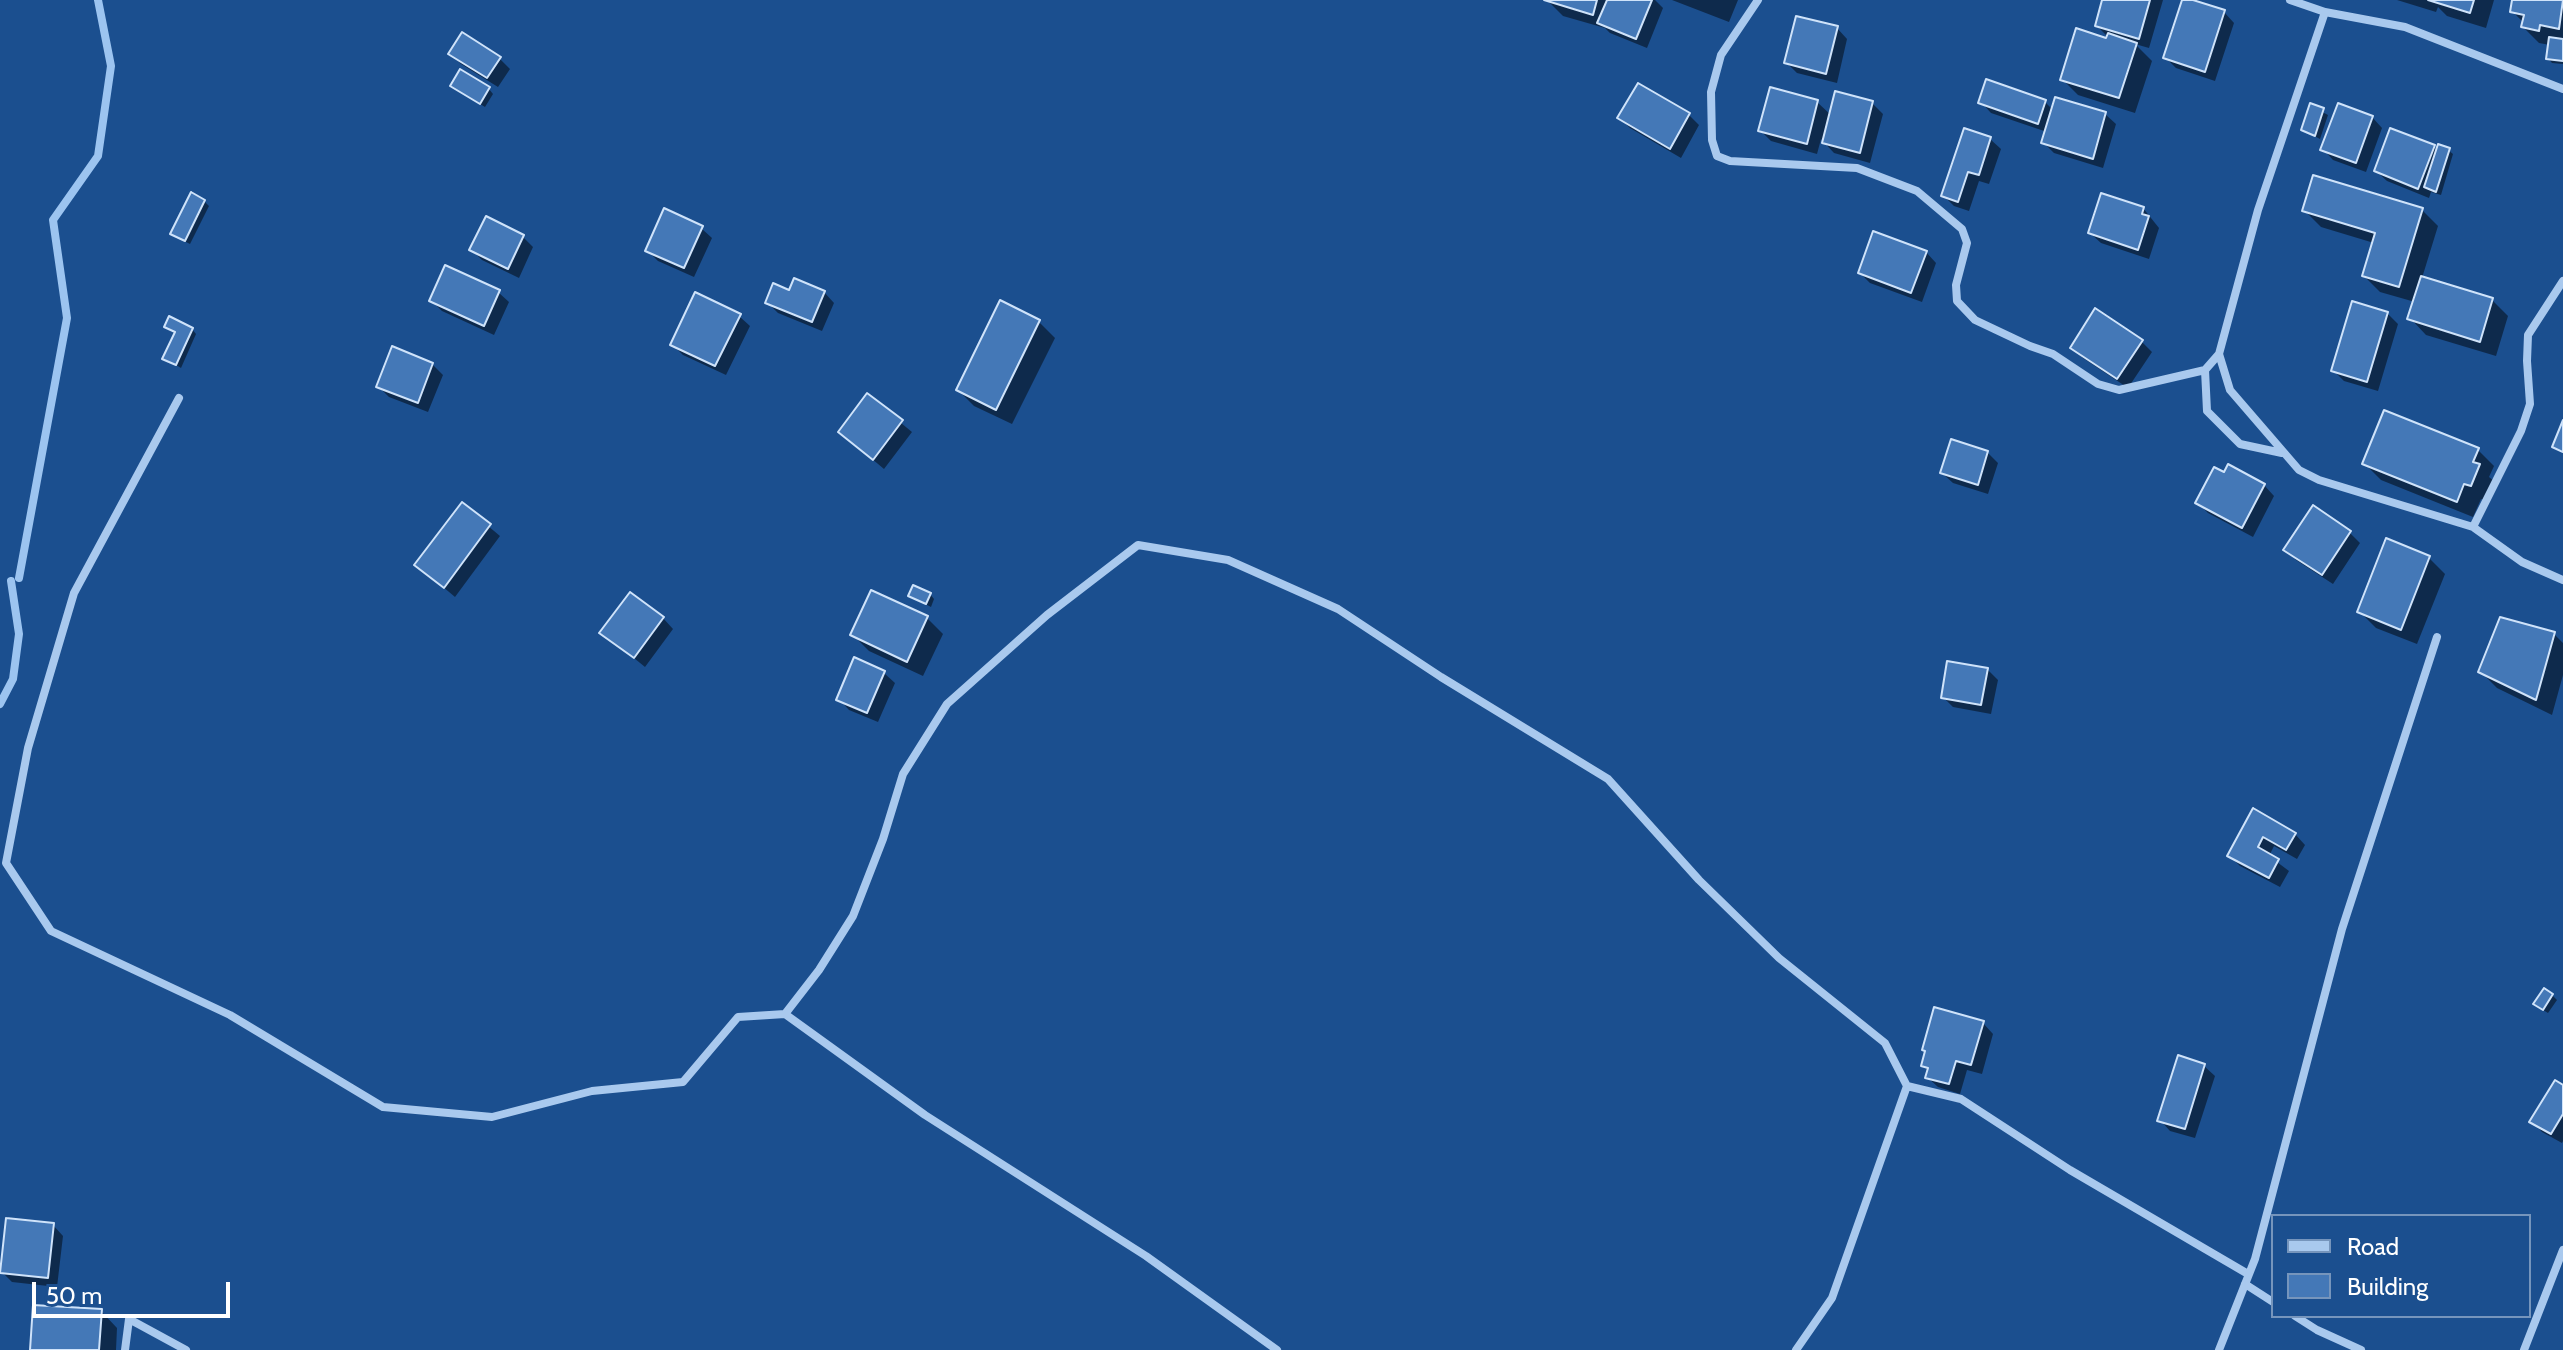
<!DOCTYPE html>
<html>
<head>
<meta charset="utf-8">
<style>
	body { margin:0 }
	#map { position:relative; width:2563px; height:1350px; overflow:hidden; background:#1b4f8f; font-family:Cabin,sans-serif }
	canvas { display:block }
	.legend { position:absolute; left:2271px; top:1214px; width:260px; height:104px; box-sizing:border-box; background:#1b4f8f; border:2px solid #7695bc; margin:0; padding:10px 14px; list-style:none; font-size:24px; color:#fff }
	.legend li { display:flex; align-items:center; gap:16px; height:40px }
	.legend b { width:40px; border:2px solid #7695bc }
	.scale { position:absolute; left:32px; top:1282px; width:198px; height:36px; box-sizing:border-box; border:4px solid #fff; border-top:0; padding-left:10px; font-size:24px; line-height:28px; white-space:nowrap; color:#fff; -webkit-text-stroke:6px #1b4f8f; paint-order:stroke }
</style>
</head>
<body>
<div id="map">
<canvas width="2563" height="1350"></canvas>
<ul class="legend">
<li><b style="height:10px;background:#a9c9ee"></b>Road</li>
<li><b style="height:22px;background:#4478b7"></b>Building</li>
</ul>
<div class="scale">50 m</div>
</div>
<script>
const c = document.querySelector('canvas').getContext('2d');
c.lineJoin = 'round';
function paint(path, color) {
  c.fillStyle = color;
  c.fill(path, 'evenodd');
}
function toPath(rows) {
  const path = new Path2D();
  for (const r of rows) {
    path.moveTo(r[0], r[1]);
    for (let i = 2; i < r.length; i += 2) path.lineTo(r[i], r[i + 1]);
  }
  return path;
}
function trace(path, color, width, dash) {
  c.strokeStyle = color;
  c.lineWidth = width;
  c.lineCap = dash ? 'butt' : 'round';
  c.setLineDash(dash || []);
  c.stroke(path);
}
paint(toPath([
	[1547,0,1655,0,1663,8,1647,48,1610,33,1605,28,1563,16],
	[1672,0,1738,0,1729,22],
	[2104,0,2163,0,2149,48,2135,44,2152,61,2135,113,2078,95,2062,79,2113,42,2097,26],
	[2184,0,2224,12,2234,23,2215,81,2176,68,2165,57],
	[2397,0,2494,0,2486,28,2447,16,2438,7,2436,12],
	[2514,0,2563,0,2563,64,2552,63,2548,58,2550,45,2539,43,2523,27,2524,23,2512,11],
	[1837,28,1847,39,1837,83,1797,73,1786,62],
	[451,54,499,58,510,69,498,87,461,64],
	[1638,86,1689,115,1699,125,1681,158,1630,128,1620,118],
	[489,89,493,94,485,107,457,90],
	[1817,102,1831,115,1872,103,1883,114,1870,163,1834,153,1821,139,1817,154,1771,141,1761,131],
	[1981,102,2045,102,2053,110,2105,114,2116,124,2103,168,2054,153,2044,143,2047,132,1991,113],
	[2311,106,2328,115,2320,139,2303,130],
	[2372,117,2382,128,2366,172,2333,160,2323,149],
	[1990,139,2001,149,1989,184,1979,181,1969,211,1954,206,1943,195],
	[2434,147,2438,151,2448,150,2453,154,2441,195,2431,192,2429,198,2387,181,2376,171],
	[204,201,209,206,190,244,178,238,173,234],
	[2143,208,2159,228,2149,259,2101,243,2090,233],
	[2422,210,2438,226,2422,278,2492,300,2508,316,2496,356,2426,335,2410,318,2415,302,2380,292,2364,276,2374,243,2321,227,2305,211],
	[701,228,712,238,694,277,658,261,647,250],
	[523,237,533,247,519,278,482,260,472,250],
	[1926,252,1936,263,1922,302,1870,283,1860,273],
	[498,292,509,302,494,335,442,311,431,300],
	[824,292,834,303,822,331,778,313,767,302],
	[2387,313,2398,324,2378,391,2344,381,2333,370],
	[739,316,750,326,726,375,683,355,672,344],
	[1039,322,1055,338,1012,424,974,406,958,390],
	[166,327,192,329,196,334,181,368,165,358,176,334],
	[2141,341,2152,352,2128,388,2083,358,2072,347],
	[432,364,443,375,428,412,389,397,378,386],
	[868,396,912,432,884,469,840,432],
	[2478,450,2494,466,2489,477,2495,482,2487,501,2481,499,2473,517,2381,480,2365,464],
	[1987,452,1998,463,1988,494,1953,483,1942,473],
	[2264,485,2274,496,2253,537,2208,513,2198,503],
	[463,505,500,536,455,597,417,565],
	[2350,533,2360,543,2333,584,2296,560,2286,549],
	[2429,558,2445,574,2417,644,2376,628,2360,612],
	[930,594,934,599,931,607,910,596],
	[663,618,673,629,645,667,602,632],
	[927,618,943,634,923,676,869,651,853,635],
	[2554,634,2563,643,2563,675,2552,715,2497,688,2481,672],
	[1987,669,1998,680,1991,714,1953,707,1943,697],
	[884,673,895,683,878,722,849,710,839,699],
	[2253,811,2295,834,2305,845,2297,859,2274,846,2269,856,2289,871,2280,887,2240,866,2229,855],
	[2552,995,2557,1000,2548,1013,2540,1008],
	[1983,1023,1993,1034,1982,1074,1967,1070,1960,1094,1938,1087,1927,1077,1929,1071,1923,1065],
	[2204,1066,2215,1076,2195,1138,2170,1131,2160,1120],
	[2563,1087,2563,1141,2562,1143,2542,1132,2532,1121],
	[53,1225,63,1236,57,1287,12,1282,2,1272],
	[101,1311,117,1328,116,1350,32,1350]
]), '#0007');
trace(toPath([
	[19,578,67,318,53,220,98,156,111,66,98,0],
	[0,704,13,679,19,634,11,581]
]), '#9cc4f0', 8);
const building = toPath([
	[1544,0,1597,0,1593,15,1544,0],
	[1607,0,1652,0,1636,39,1597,23,1607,0],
	[2102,0,2150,0,2139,39,2095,26,2102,0],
	[2182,0,2193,0,2225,10,2205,72,2163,58,2182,0],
	[2428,0,2474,0,2470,13,2428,0],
	[2512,0,2563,0,2559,29,2540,25,2539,31,2521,27,2524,15,2510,12,2512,0],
	[1796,16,1838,26,1826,74,1784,63,1796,16],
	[2076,28,2106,38,2108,33,2137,43,2119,98,2060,80,2076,28],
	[462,32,501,57,487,78,448,54,462,32],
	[2549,37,2563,39,2563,61,2546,59,2549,37],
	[460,69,490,87,480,104,450,86,460,69],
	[1986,79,2046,100,2038,124,1978,103,1986,79],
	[1638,83,1690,113,1670,149,1617,118,1638,83],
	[1770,87,1818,100,1807,144,1758,131,1770,87],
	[1835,91,1873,101,1860,153,1822,143,1835,91],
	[2055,97,2106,112,2093,159,2041,143,2055,97],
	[2310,103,2324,108,2315,136,2301,130,2310,103],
	[2338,103,2373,116,2356,163,2320,150,2338,103],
	[1964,128,1991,137,1979,175,1968,172,1958,202,1941,196,1964,128],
	[2390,128,2435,145,2418,189,2374,171,2390,128],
	[2438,144,2450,148,2436,192,2424,187,2438,144],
	[2313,175,2423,208,2399,287,2362,276,2375,233,2302,211,2313,175],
	[191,192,205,200,185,241,170,234,191,192],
	[2101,193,2144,207,2142,214,2149,216,2138,250,2088,233,2101,193],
	[664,208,703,226,684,268,645,251,664,208],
	[486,216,524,235,508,269,469,250,486,216],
	[1873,231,1927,251,1911,293,1858,273,1873,231],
	[445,265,500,290,484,326,429,301,445,265],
	[2421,276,2493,298,2480,342,2407,319,2421,276],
	[794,278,825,291,812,322,765,303,773,283,789,290,794,278],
	[695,292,741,314,715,366,670,345,695,292],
	[1000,300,1040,320,996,410,956,390,1000,300],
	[2352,301,2388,312,2367,382,2331,371,2352,301],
	[2095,308,2143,340,2117,379,2070,348,2095,308],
	[169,316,193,328,176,365,162,359,175,332,164,327,169,316],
	[392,346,433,363,418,403,376,387,392,346],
	[867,393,903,420,873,460,838,432,867,393],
	[2384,410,2479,448,2473,462,2480,464,2471,486,2464,484,2457,502,2362,464,2384,410],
	[2563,420,2563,452,2552,447,2563,420],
	[1951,439,1988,451,1978,485,1940,473,1951,439],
	[2228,464,2265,484,2242,528,2195,503,2214,467,2224,472,2228,464],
	[462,502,491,524,444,588,414,565,462,502],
	[2313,505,2351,531,2322,575,2283,550,2313,505],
	[2386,538,2430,556,2401,630,2357,612,2386,538],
	[913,585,931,593,926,604,908,596,913,585],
	[871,590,928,616,907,662,850,635,871,590],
	[630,592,664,617,634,658,599,633,630,592],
	[2500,617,2555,632,2536,700,2478,672,2500,617],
	[854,657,885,671,867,713,836,700,854,657],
	[1947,661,1988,668,1981,705,1941,698,1947,661],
	[2253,808,2296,833,2286,850,2263,837,2258,847,2279,859,2269,878,2227,856,2253,808],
	[2544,988,2553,994,2543,1010,2533,1004,2544,988],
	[1934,1007,1984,1021,1971,1065,1956,1061,1949,1084,1925,1078,1928,1068,1921,1066,1925,1051,1922,1050,1934,1007],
	[2178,1055,2205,1064,2185,1129,2157,1121,2178,1055],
	[2555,1080,2563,1085,2563,1114,2551,1134,2529,1122,2555,1080],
	[6,1218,54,1223,48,1278,0,1273,6,1218],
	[33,1305,102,1309,99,1350,30,1350,33,1305]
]);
paint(building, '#4478b7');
trace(building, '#cfe3fa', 2);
trace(toPath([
	[1758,0,1721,55,1711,92,1712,140,1717,156,1730,161,1857,168,1917,191,1962,229,1967,243,1956,285,1957,301,1975,320,2030,346,2053,354,2098,384,2119,390,2205,370,2219,354,2230,390,2299,470,2319,480,2473,527,2522,562,2563,580],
	[2325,12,2405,27,2563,89],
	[2219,354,2258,210,2325,12,2290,0],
	[2205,370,2207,411,2240,444,2282,453],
	[179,398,74,593,28,748,6,863,51,931,230,1015,383,1107,492,1117,592,1091,683,1082,738,1017,785,1014,925,1115,1146,1256,1277,1350],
	[2473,527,2521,431,2530,404,2527,361,2528,335,2563,281],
	[785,1014,819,970,853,916,883,839,903,774,947,704,1047,615,1138,545,1228,560,1338,609,1441,677,1608,779,1699,880,1779,958,1885,1043,1907,1086,1961,1099,2070,1170,2248,1274],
	[2245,1284,2273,1302],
	[2295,1316,2317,1330,2361,1350],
	[125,1350,129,1319,186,1350],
	[1796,1350,1832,1298,1907,1086],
	[2219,1350,2255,1259,2342,929,2437,637],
	[2524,1350,2563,1250]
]), '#a9c9ee', 8);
</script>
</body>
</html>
